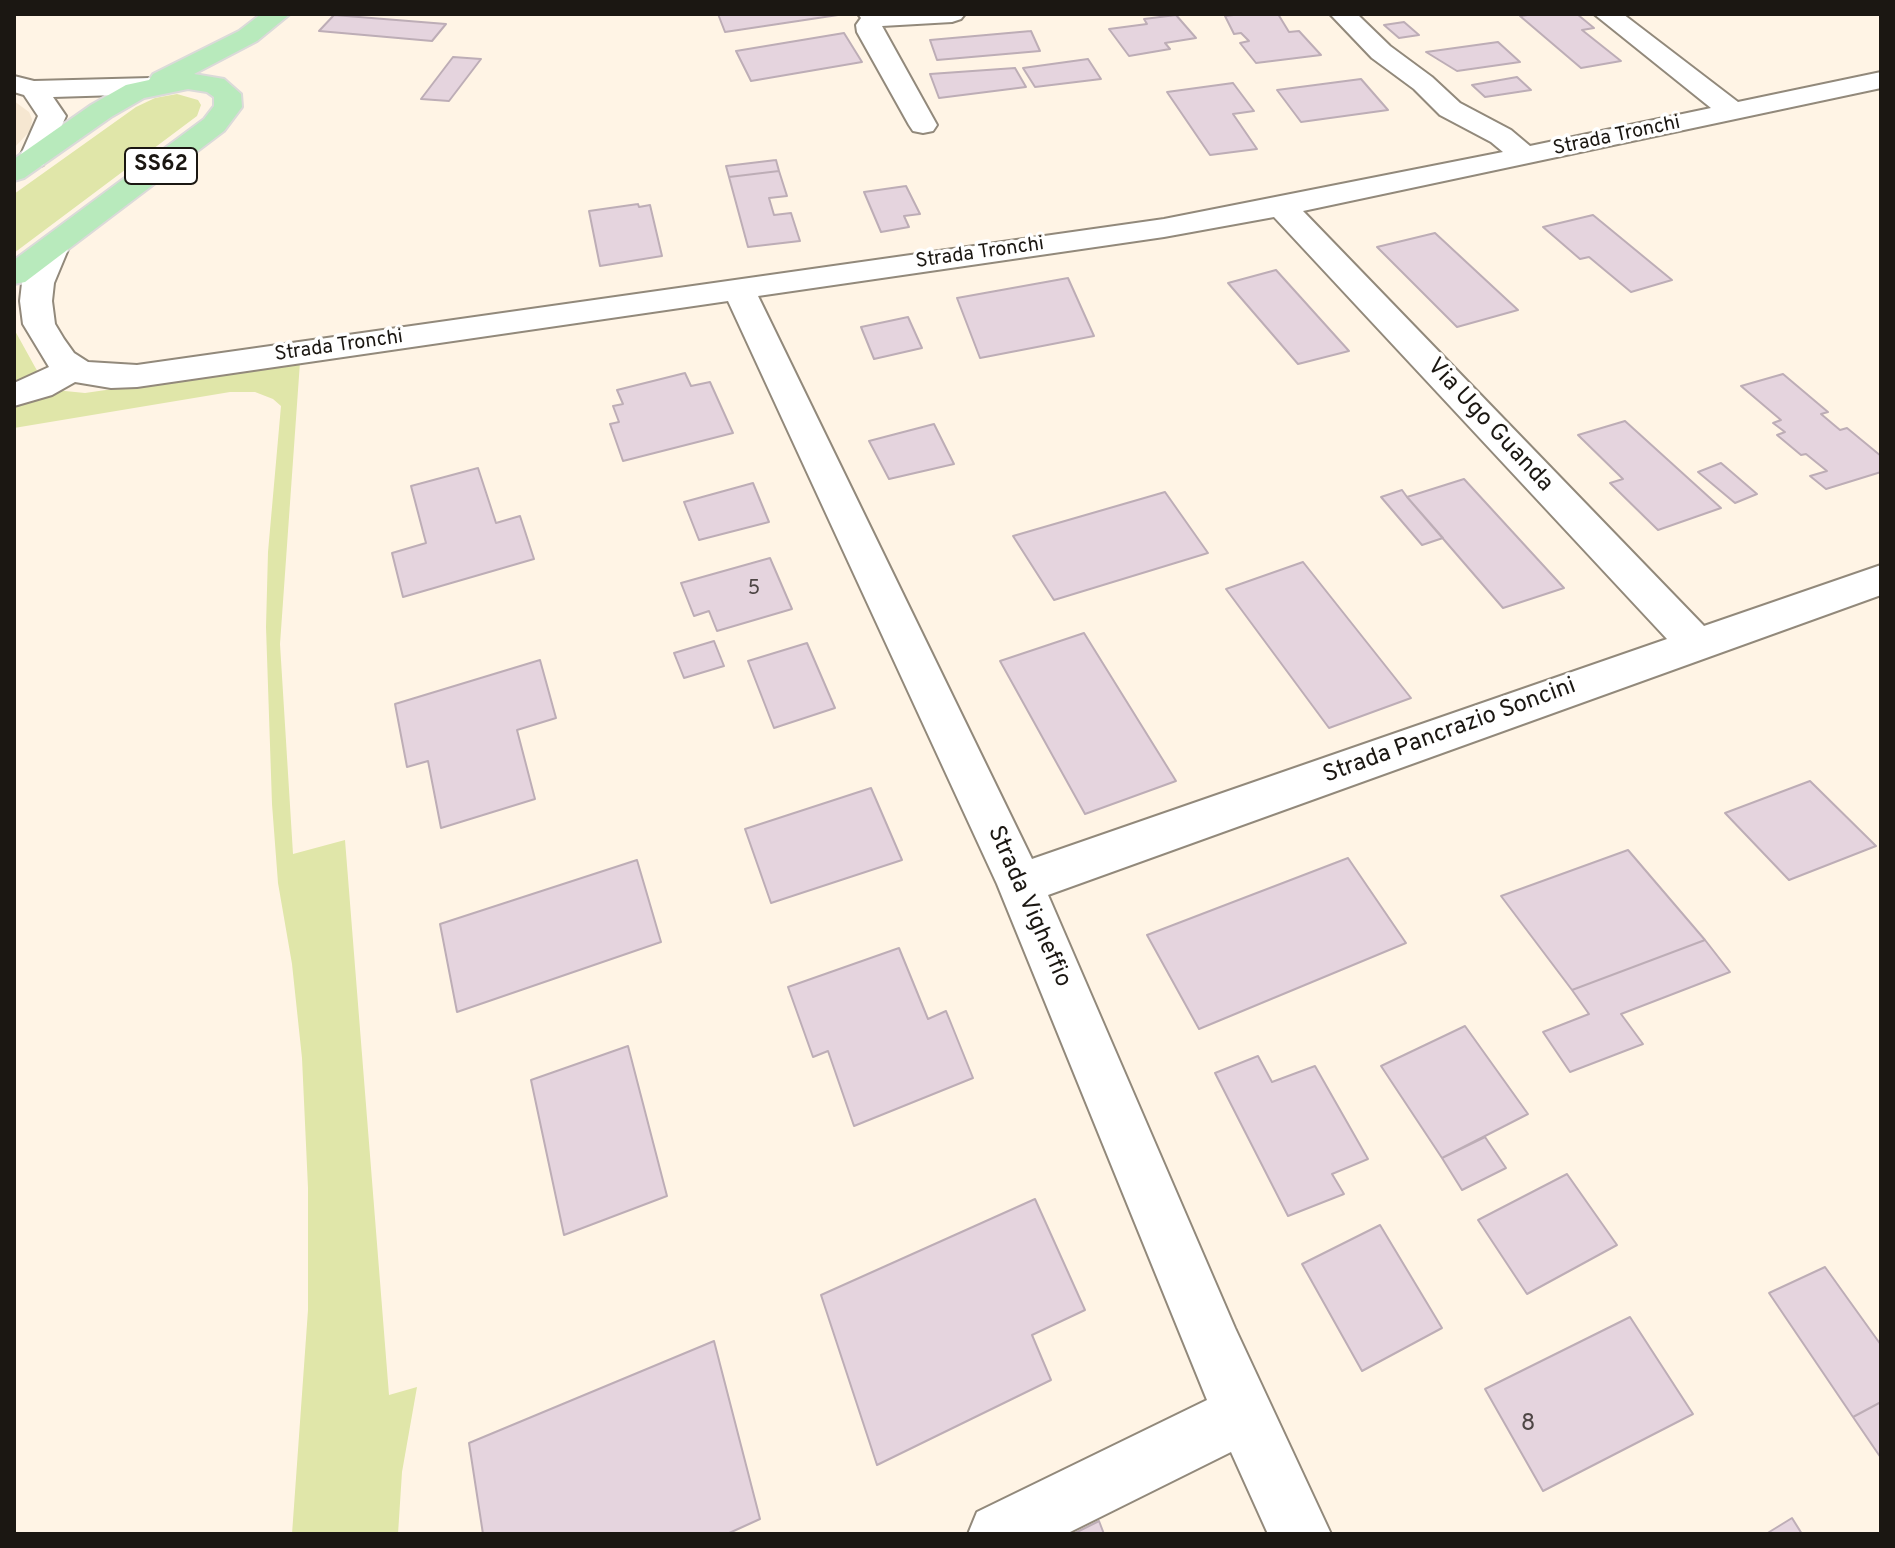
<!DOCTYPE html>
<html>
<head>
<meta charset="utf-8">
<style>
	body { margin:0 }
	#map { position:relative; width:1895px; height:1548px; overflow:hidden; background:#fff4e5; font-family:Overpass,sans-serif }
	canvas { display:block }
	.frame { position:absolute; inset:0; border:16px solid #1b1712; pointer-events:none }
</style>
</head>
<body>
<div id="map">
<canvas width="1895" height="1548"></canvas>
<div class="frame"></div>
</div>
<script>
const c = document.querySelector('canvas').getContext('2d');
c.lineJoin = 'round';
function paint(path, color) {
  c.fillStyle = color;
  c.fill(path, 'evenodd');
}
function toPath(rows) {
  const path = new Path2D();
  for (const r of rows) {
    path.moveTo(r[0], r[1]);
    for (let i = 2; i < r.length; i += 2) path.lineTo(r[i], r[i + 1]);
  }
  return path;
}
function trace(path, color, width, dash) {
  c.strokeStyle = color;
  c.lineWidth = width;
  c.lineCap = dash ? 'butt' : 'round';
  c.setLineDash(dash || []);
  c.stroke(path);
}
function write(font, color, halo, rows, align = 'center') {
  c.font = font + ' Overpass,sans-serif';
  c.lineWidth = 7;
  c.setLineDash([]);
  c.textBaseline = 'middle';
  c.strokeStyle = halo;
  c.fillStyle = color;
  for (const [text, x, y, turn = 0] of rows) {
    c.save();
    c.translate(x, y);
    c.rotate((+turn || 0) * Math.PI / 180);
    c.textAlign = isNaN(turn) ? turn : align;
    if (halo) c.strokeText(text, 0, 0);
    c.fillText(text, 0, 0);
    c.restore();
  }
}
paint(toPath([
	[14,101,29,112,32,119,31,130,14,148]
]), '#f6e7d1');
paint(toPath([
	[177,94,198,100,201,105,197,116,14,253,14,194,136,107,155,98],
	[14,329,40,376,14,385],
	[300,362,280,644,293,854,345,840,389,1395,417,1387,402,1472,398,1534,292,1534,308,1310,308,1188,302,1058,292,964,278,883,272,804,266,627,268,552,281,406,273,399,255,392,230,392,14,428,14,404,55,390,85,393]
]), '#e0e6a9');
const building = toPath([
	[718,14,837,14,838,15,725,32,718,14],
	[1242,14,1278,14,1289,32,1299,31,1321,55,1256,63,1240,43,1249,41,1241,33,1234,34,1225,16,1242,14],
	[1535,14,1577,14,1594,28,1582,30,1621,61,1581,68,1520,16,1535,14],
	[334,15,446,24,432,41,319,31,334,15],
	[1176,15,1196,38,1165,43,1170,49,1129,56,1109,29,1147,24,1144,19,1176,15],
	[1404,22,1419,35,1399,38,1384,25,1404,22],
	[1031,31,1040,51,937,60,930,40,1031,31],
	[844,33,862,62,751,81,736,51,844,33],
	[1498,42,1520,62,1457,71,1426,52,1498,42],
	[453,57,481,59,449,101,421,99,453,57],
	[1088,59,1101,79,1035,87,1023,68,1088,59],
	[1015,68,1026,87,939,98,930,74,1015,68],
	[1517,77,1531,90,1485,97,1472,85,1517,77],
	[1361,79,1388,110,1301,122,1277,90,1361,79],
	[1233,83,1254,111,1233,114,1257,149,1210,155,1167,92,1233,83],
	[776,160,779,171,729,177,726,166,776,160],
	[779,171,787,196,769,198,774,215,791,213,800,241,748,247,729,177,779,171],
	[906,186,920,214,904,216,909,227,881,232,864,192,906,186],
	[638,204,639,207,650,205,662,256,600,266,589,211,638,204],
	[1593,215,1672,280,1631,292,1589,257,1580,259,1543,227,1593,215],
	[1435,233,1518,310,1457,327,1377,247,1435,233],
	[1276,270,1349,351,1298,364,1228,283,1276,270],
	[1068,278,1094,336,980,358,957,298,1068,278],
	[908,317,922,348,874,359,861,327,908,317],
	[685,373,691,386,710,382,733,433,623,461,610,424,619,422,613,406,623,404,617,390,685,373],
	[1783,374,1828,412,1821,414,1840,430,1847,428,1881,456,1881,472,1826,489,1810,476,1827,471,1806,454,1801,455,1777,435,1785,432,1773,423,1781,420,1741,386,1783,374],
	[1625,421,1721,508,1658,530,1610,483,1623,479,1578,435,1625,421],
	[934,424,954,464,889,479,869,441,934,424],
	[1721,463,1757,494,1735,503,1698,472,1721,463],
	[478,468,496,523,520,516,534,559,403,597,392,553,426,543,411,486,478,468],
	[1464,479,1564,588,1503,608,1407,497,1464,479],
	[753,483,769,522,699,540,684,502,753,483],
	[1402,490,1407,497,1443,538,1422,545,1381,497,1402,490],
	[1165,492,1208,553,1054,600,1013,536,1165,492],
	[770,558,792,609,717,631,709,611,694,616,681,583,770,558],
	[1303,562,1411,698,1329,728,1226,589,1303,562],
	[1084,633,1176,781,1085,814,1000,661,1084,633],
	[714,641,724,666,684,678,674,653,714,641],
	[807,643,835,708,774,728,748,661,807,643],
	[540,660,556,718,517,730,535,799,441,828,428,761,407,767,395,704,540,660],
	[1810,781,1876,846,1789,880,1725,813,1810,781],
	[871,788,902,860,771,903,745,829,871,788],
	[1628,850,1705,940,1572,990,1501,896,1628,850],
	[1348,858,1406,943,1199,1029,1147,935,1348,858],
	[637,860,661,942,457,1012,440,924,637,860],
	[1705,940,1730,972,1621,1014,1643,1044,1570,1072,1543,1032,1589,1014,1572,990,1705,940],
	[899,948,928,1019,946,1011,973,1078,854,1126,828,1051,813,1057,788,987,899,948],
	[1465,1026,1528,1114,1442,1158,1381,1066,1465,1026],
	[628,1046,667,1196,564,1235,531,1080,628,1046],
	[1258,1056,1272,1082,1315,1066,1368,1159,1332,1174,1344,1194,1288,1216,1215,1073,1258,1056],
	[1485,1137,1506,1168,1462,1190,1442,1158,1485,1137],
	[1567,1174,1617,1245,1527,1294,1478,1220,1567,1174],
	[1035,1199,1085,1310,1032,1335,1051,1380,877,1465,821,1295,1035,1199],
	[1380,1225,1442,1328,1362,1371,1302,1264,1380,1225],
	[1825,1267,1881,1345,1881,1402,1853,1417,1769,1293,1825,1267],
	[1630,1317,1693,1414,1543,1491,1485,1389,1630,1317],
	[714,1341,760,1519,727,1534,483,1534,469,1443,714,1341],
	[1881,1402,1881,1458,1853,1417,1881,1402],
	[1792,1518,1802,1534,1766,1534,1792,1518],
	[1099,1521,1104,1534,1073,1534,1099,1521]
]);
paint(building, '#e5d4de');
trace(building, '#bdadb6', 2);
const minor = toPath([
	[858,14,965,14,961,19,952,22,882,26,937,125,933,131,923,133,913,131,909,125,857,32,856,25,861,18,858,14],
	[1330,14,1357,14,1390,46,1432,77,1460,103,1511,130,1530,146,1711,108,1594,14,1623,14,1738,102,1881,72,1881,88,1303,211,1704,626,1881,565,1881,595,1048,895,1235,1328,1331,1534,1268,1534,1231,1452,1066,1534,968,1534,977,1512,1207,1400,997,884,728,301,137,387,111,388,75,382,52,395,14,406,14,383,49,367,23,324,20,301,22,283,43,240,54,238,65,240,69,247,54,283,52,301,55,324,64,339,74,353,88,362,137,365,1164,219,1503,152,1491,142,1440,115,1414,89,1372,58,1330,14],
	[1274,217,1667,639,1032,859,758,296,1164,237,1274,217],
	[14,76,34,81,151,78,160,80,164,86,160,92,151,94,53,97,66,116,47,159,43,165,33,168,23,165,19,159,38,116,24,95,14,92,14,76]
]);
const major = toPath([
	[261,14,290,14,257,41,194,74,224,79,241,94,242,107,224,131,25,282,14,284,14,260,204,119,214,106,214,97,207,92,188,89,144,98,111,117,24,178,14,181,14,159,91,105,126,85,149,80,153,74,239,31,261,14]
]);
trace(minor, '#92897b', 4);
trace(major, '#dbdad9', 4);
paint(minor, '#fff');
paint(major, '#b8eabc');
write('20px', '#1b1712', '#fff', [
	["Strada Tronchi",1617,137,-12],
	["Strada Tronchi",980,254,-8],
	["Strada Tronchi",339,347,-8]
]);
write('20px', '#4e4645', null, [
	["5",754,590]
]);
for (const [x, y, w] of [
	[161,166,72]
]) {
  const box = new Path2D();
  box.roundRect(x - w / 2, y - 18, w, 36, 6);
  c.fillStyle = '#fff';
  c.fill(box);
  trace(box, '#1b1712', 2);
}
write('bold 22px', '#1b1712', null, [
	["SS62",161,166]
]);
write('24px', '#1b1712', '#fff', [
	["Via Ugo Guanda",1489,426,47],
	["Strada Pancrazio Soncini",1450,732,-20],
	["Strada Vigheffio",1028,907,66]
]);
write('24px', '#4e4645', null, [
	["8",1528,1425]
]);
</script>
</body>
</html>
